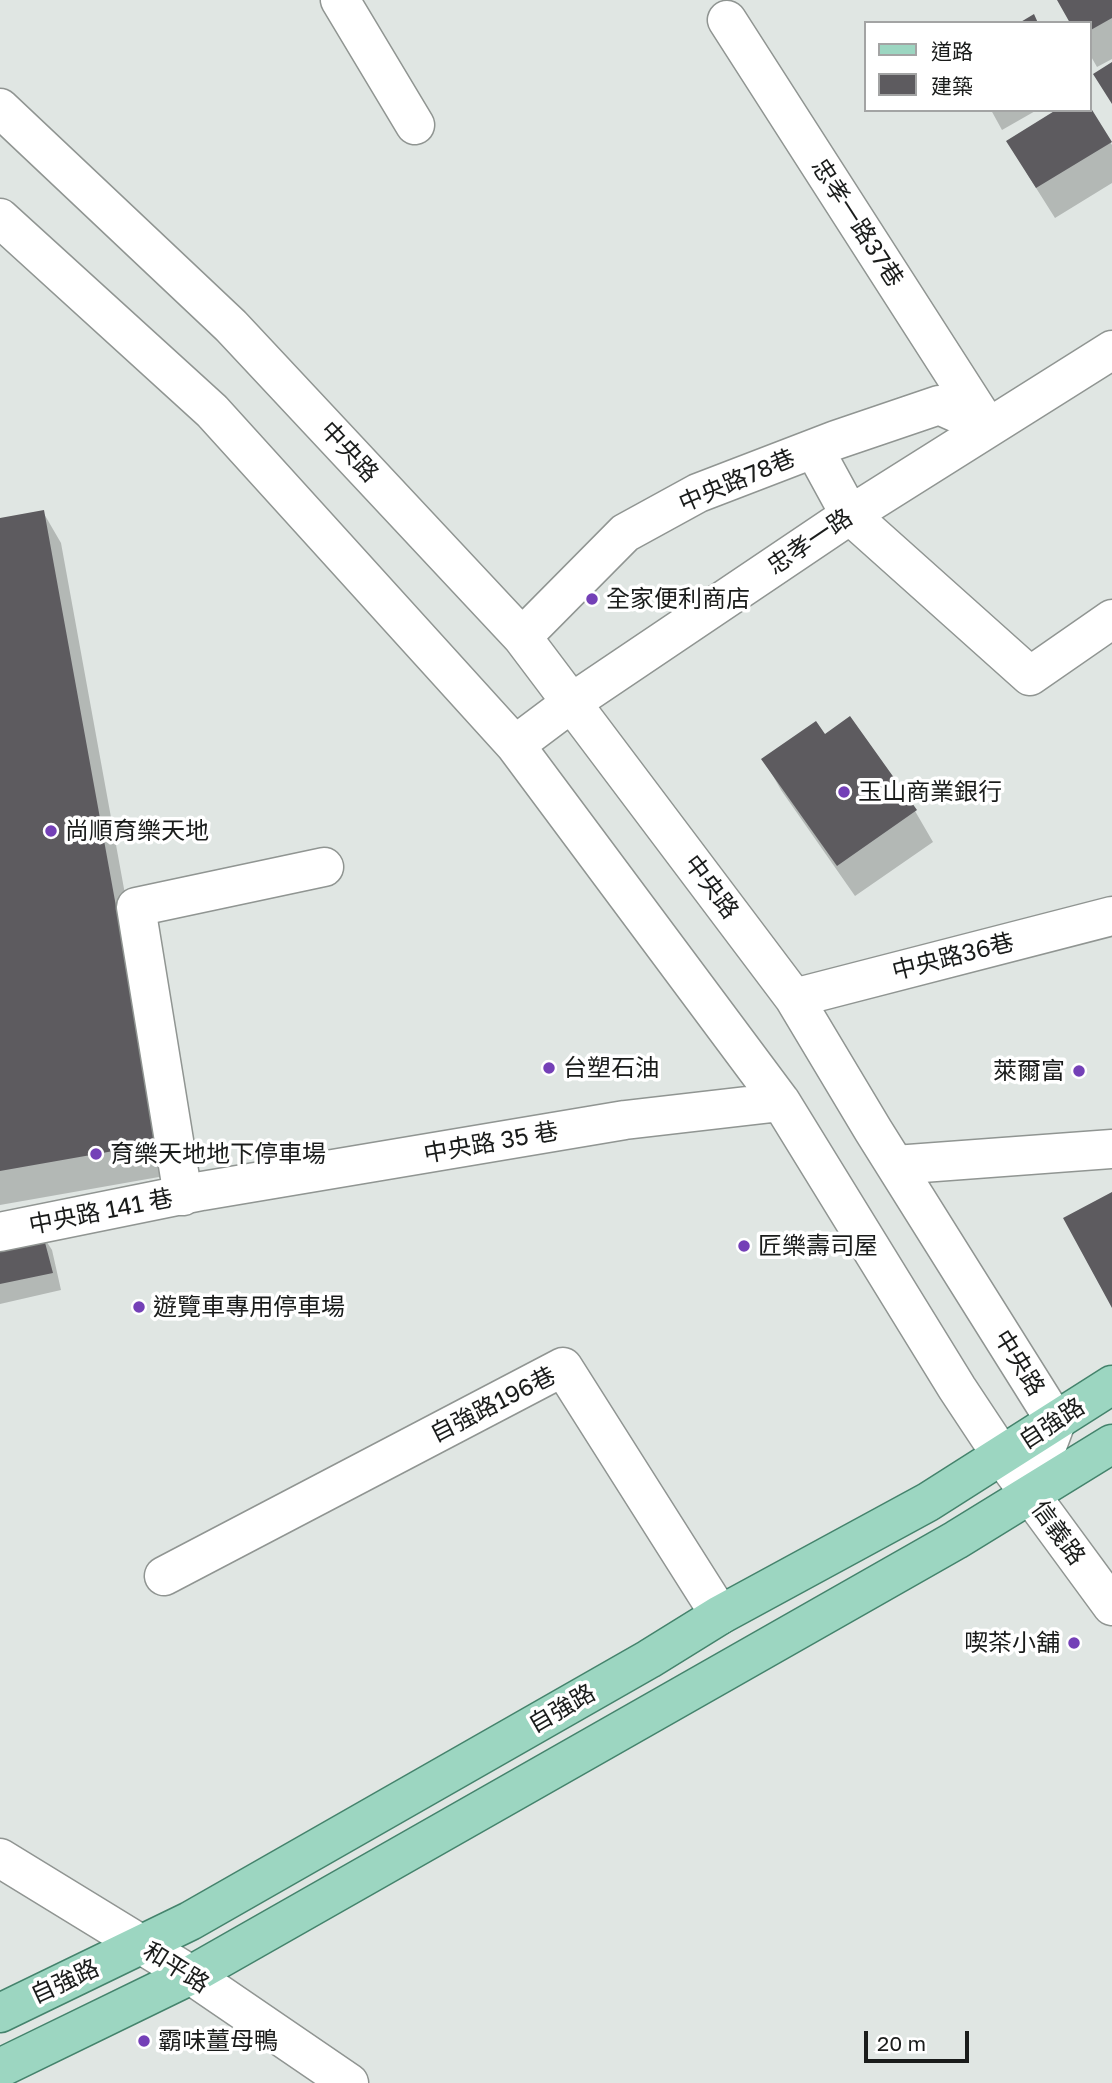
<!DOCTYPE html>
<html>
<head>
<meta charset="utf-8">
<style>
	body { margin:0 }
	#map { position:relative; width:1112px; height:2083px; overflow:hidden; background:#e0e6e3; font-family:"Golos Text","Noto Sans TC",sans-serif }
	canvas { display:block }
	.legend { position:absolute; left:864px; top:21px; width:228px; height:91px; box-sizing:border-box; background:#fff; border:2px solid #a3a4a4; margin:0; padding:9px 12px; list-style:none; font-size:21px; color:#1a1c1b }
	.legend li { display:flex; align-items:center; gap:14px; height:35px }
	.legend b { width:35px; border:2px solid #a3a4a4 }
	.scale { position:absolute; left:864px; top:2031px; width:105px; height:32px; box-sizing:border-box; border:4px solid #1a1c1b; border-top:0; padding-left:9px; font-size:21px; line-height:24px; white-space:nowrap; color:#1a1c1b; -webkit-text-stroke:5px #fff; paint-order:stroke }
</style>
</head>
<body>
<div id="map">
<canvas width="1112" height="2083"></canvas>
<ul class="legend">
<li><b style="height:9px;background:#9cd6c1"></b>道路</li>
<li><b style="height:19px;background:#5d5b5f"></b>建築</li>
</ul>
<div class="scale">20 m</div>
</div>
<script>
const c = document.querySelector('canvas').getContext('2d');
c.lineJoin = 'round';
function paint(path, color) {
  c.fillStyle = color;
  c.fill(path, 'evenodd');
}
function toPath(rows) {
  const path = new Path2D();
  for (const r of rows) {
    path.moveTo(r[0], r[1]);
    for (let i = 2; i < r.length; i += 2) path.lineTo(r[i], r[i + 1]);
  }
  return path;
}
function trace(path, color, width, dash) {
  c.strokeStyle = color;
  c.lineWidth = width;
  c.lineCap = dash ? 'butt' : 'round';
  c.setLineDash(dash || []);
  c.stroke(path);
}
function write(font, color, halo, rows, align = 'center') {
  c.font = font + ' "Golos Text","Noto Sans TC",sans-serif';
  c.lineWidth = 7;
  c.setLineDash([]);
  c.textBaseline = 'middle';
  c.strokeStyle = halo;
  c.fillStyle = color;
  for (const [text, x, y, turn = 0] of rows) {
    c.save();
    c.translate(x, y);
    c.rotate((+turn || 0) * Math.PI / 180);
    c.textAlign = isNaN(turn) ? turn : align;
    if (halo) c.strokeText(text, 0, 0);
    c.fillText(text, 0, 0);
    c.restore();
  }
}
paint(toPath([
	[1059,0,1112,0,1112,59,1097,67,1089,53,1089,23],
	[1089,108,1112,145,1112,183,1055,218,1026,172],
	[991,110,1037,110,1002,130],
	[43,512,61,543,176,1174,0,1205,0,520],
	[824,737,915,811,933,842,855,896,781,790,764,760],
	[41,1233,52,1250,61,1290,0,1304,0,1242]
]), '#0003');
paint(toPath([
	[1057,0,1112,0,1112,18,1089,31,1089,23,1070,23],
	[1034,14,1038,23,1019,23],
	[1112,62,1112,104,1093,74],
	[1089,105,1112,142,1036,188,1006,141,1056,110,1089,110],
	[44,510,159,1143,0,1171,0,518],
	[850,716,917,810,837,866,761,759,816,721,825,734],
	[1112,1192,1112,1308,1063,1218],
	[42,1231,53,1273,0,1284,0,1240]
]), '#5d5b5f');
const minor = toPath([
	[340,0,415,125],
	[727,20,988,427],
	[0,108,231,326,522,637,794,998,873,1130,1056,1422,1029,1494],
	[0,218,212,411,515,745,781,1102,957,1388,1002,1456,1112,1606],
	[814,449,850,515,1030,676,1112,619],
	[522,637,625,533,698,493,836,440,939,405,988,427],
	[515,745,571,703,850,515,1112,350],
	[794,998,1112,916],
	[895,1165,1112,1149],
	[183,1196,136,907,324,867],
	[0,1232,202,1191,625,1120,781,1102],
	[164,1576,563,1367,720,1615],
	[0,1858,191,1975,349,2083]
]);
const major = toPath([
	[0,2013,190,1921,649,1659,720,1615,928,1502,1112,1385],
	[0,2068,191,1975,956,1540,1112,1444]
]);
trace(minor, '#909592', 41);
trace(major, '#44836c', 41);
trace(minor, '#fff', 38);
trace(major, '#9cd6c1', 38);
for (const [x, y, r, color] of [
	[592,599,7,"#7440b7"],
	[844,792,7,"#7440b7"],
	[51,831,7,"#7440b7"],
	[549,1068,7,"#7440b7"],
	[1079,1071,7,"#7440b7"],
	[96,1154,7,"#7440b7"],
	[744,1246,7,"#7440b7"],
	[139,1307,7,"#7440b7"],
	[1074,1643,7,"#7440b7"],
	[144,2041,7,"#7440b7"]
]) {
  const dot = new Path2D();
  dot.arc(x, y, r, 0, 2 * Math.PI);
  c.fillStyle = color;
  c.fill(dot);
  trace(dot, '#fff', 2.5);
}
write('24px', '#1a1c1b', '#fff', [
	["忠孝一路37巷",857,223,57],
	["中央路",349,452,47],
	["中央路78巷",737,481,-23],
	["忠孝一路",810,542,-34],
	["中央路",711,887,53],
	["中央路36巷",953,957,-14],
	["中央路 35 巷",491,1143,-10],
	["中央路 141 巷",101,1212,-11],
	["中央路",1019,1363,58],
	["自強路196巷",493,1405,-27],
	["自強路",1052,1424,-33],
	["信義路",1058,1533,54],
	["自強路",562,1709,-30],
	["和平路",176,1968,32],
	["自強路",65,1982,-25]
]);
write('24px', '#1a1c1b', '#fff', [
	["全家便利商店",606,599],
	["玉山商業銀行",858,792],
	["尚順育樂天地",65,831],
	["台塑石油",563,1068],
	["萊爾富",1065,1071,"right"],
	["育樂天地地下停車場",110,1154],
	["匠樂壽司屋",758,1246],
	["遊覽車專用停車場",153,1307],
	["喫茶小舖",1060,1643,"right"],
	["霸味薑母鴨",158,2041]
], 'left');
</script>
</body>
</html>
